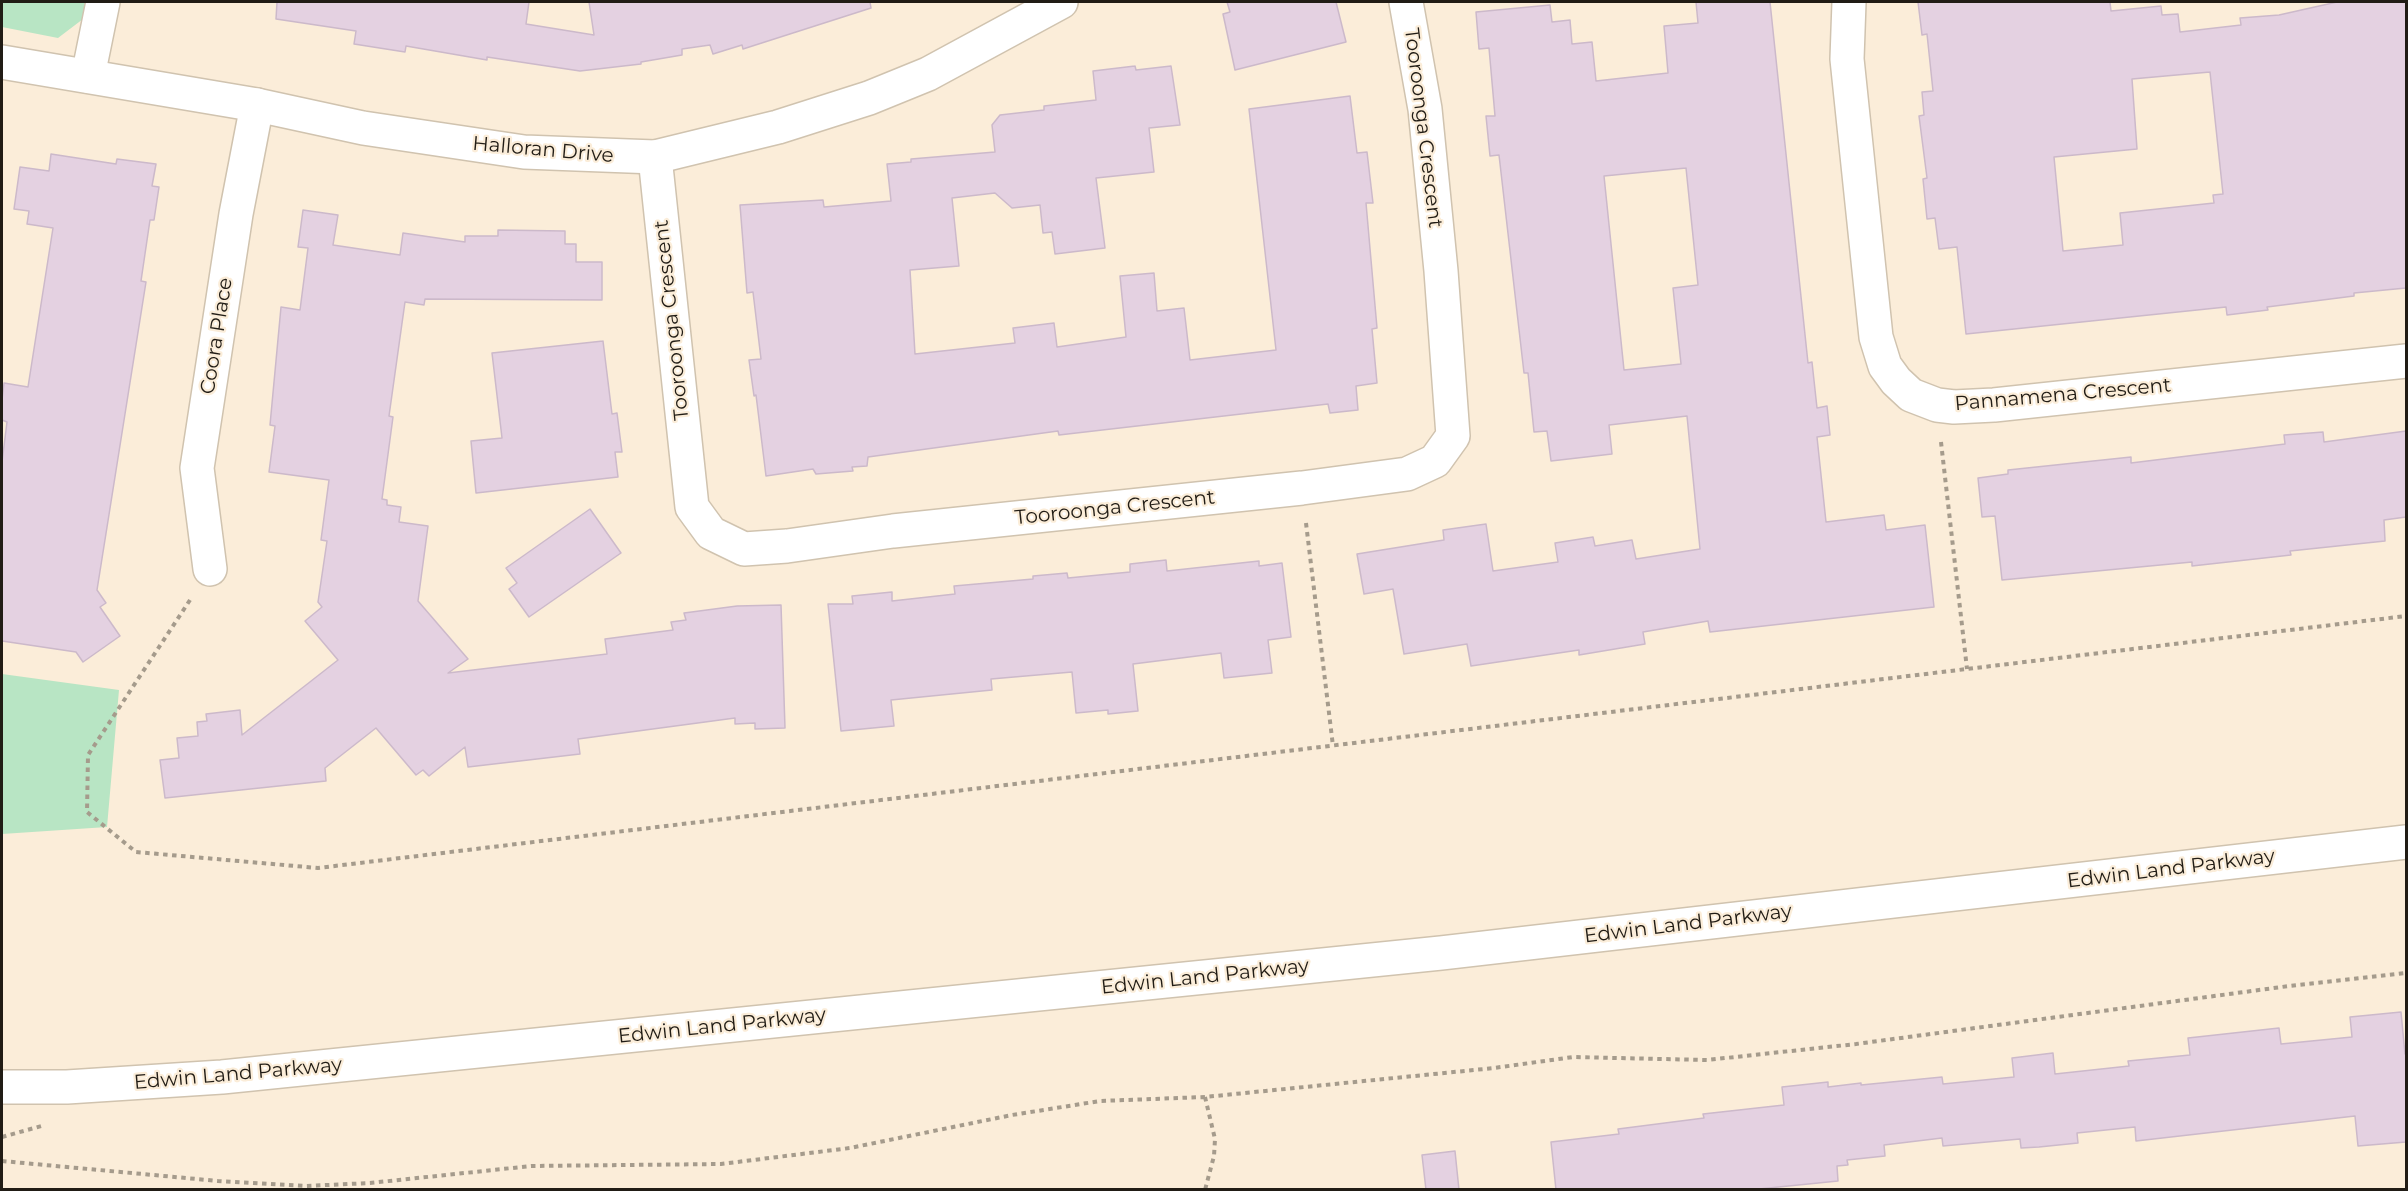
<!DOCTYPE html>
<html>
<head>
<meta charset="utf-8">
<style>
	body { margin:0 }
	#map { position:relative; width:2408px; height:1191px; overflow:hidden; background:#fbedd9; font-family:Montserrat,sans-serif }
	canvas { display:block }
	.frame { position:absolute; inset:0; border:3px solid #211c15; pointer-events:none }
</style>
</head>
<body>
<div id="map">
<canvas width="2408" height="1191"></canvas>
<div class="frame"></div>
</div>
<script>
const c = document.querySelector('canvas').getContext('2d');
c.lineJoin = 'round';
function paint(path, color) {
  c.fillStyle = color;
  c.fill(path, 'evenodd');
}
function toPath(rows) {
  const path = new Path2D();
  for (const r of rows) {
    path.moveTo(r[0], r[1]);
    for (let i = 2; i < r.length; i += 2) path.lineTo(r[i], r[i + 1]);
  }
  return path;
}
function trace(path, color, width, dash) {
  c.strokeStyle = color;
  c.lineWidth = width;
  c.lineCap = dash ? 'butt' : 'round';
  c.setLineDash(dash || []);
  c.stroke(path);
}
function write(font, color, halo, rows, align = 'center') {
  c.font = font + ' Montserrat,sans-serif';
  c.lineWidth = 4.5;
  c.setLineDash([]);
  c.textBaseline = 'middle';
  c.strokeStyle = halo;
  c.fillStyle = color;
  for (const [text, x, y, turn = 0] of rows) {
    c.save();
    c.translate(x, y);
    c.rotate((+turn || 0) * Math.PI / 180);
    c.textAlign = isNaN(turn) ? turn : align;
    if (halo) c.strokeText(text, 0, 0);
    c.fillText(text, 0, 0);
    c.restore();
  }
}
paint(toPath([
	[2,2,85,2,83,19,58,38,2,27],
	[2,674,119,690,107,827,2,834]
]), '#b8e5c4');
const building = toPath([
	[277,2,529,2,526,24,594,35,589,2,870,2,871,8,743,49,742,45,713,54,710,45,682,49,682,55,641,62,641,64,580,71,487,57,487,60,406,46,405,52,354,44,356,31,276,19,277,2],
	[1227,2,1336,2,1346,42,1235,70,1223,14,1230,12,1227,2],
	[1696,2,1770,2,1808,363,1812,362,1817,408,1827,406,1830,435,1817,437,1826,522,1884,515,1886,530,1925,525,1934,607,1710,632,1708,621,1643,632,1645,644,1579,655,1579,650,1471,666,1467,644,1404,654,1393,589,1364,594,1357,554,1444,540,1443,530,1486,524,1493,571,1558,562,1555,543,1593,537,1595,546,1632,540,1636,559,1700,549,1687,416,1609,425,1612,454,1551,461,1547,431,1534,432,1528,373,1524,373,1499,155,1490,156,1486,116,1495,116,1489,48,1479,49,1476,12,1550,5,1552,22,1570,20,1572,44,1592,42,1596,81,1668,73,1664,26,1698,23,1696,2],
	[1686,168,1698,285,1673,288,1681,364,1624,370,1604,176,1686,168],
	[1918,2,2110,2,2111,11,2161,6,2162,15,2178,14,2180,32,2241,25,2240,18,2279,15,2337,2,2406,2,2406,288,2354,293,2354,296,2267,307,2268,310,2227,315,2226,307,1966,334,1957,247,1939,249,1935,218,1927,219,1923,179,1927,178,1919,116,1924,115,1922,92,1933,91,1927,34,1922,35,1918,2],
	[2210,72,2223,194,2213,195,2214,203,2120,213,2123,245,2063,251,2054,157,2137,149,2132,79,2210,72],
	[1135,66,1136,70,1171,66,1180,125,1149,128,1154,172,1096,178,1105,248,1055,254,1052,232,1043,233,1040,205,1012,208,995,193,952,198,959,266,910,270,915,354,1015,343,1013,328,1054,323,1057,347,1126,337,1120,276,1154,273,1157,311,1184,308,1190,360,1276,350,1249,109,1350,96,1357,153,1367,152,1373,203,1366,203,1377,328,1372,329,1377,383,1356,386,1358,410,1330,413,1328,404,1059,435,1058,431,868,457,867,466,852,467,853,471,816,474,813,469,766,476,756,395,754,396,749,360,761,359,753,292,747,293,740,205,823,200,824,207,891,201,887,164,911,162,911,159,995,152,992,125,1000,115,1044,110,1044,106,1096,100,1093,71,1135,66],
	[51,154,116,164,117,159,156,164,152,186,159,187,154,220,150,220,141,281,146,282,97,590,106,603,100,607,120,636,83,662,76,652,2,641,2,462,7,422,2,420,2,400,4,383,28,387,53,228,27,224,29,211,14,209,20,167,49,171,51,154],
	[303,210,338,215,333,245,400,255,403,233,465,242,465,236,498,236,498,230,565,231,565,244,576,244,576,262,602,262,602,300,425,299,424,305,405,302,389,416,393,417,382,499,387,500,387,505,401,507,399,522,428,526,418,601,468,659,448,673,607,654,605,639,673,630,671,622,686,620,684,613,737,606,781,605,785,728,755,729,755,723,735,724,735,718,578,739,580,754,468,767,465,747,429,776,423,770,416,775,376,728,325,768,326,781,165,798,160,760,179,758,177,738,198,736,197,722,207,721,206,714,240,710,242,735,338,660,305,621,322,607,318,602,327,541,321,540,329,480,269,472,275,426,270,425,281,307,300,310,308,248,298,247,303,210],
	[603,341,611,406,612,414,617,413,622,452,615,452,618,477,476,493,471,441,502,438,492,353,603,341],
	[2406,431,2406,517,2384,520,2385,541,2290,551,2291,555,2192,566,2192,562,2002,580,1995,516,1982,517,1978,478,2008,474,2008,470,2131,457,2131,463,2285,444,2284,435,2323,432,2324,442,2406,431],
	[590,509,621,553,529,617,509,589,517,583,506,568,590,509],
	[1166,560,1167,571,1259,561,1259,566,1282,563,1291,637,1268,640,1272,673,1224,678,1221,653,1133,664,1138,711,1108,714,1108,710,1076,713,1072,672,991,679,992,690,891,700,894,726,841,731,828,604,853,604,852,596,892,592,892,601,955,594,954,586,1033,579,1033,576,1067,573,1068,578,1130,572,1130,564,1166,560],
	[2401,1012,2405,1054,2406,1054,2406,1142,2358,1146,2355,1116,2136,1141,2135,1127,2077,1133,2078,1143,2039,1147,2021,1148,2020,1139,1943,1146,1942,1138,1884,1145,1885,1156,1847,1160,1848,1165,1837,1166,1838,1181,1749,1190,1556,1190,1551,1142,1619,1134,1618,1129,1704,1118,1703,1114,1784,1105,1782,1087,1828,1082,1828,1087,1861,1083,1861,1085,1942,1077,1943,1084,2014,1077,2012,1058,2053,1053,2055,1074,2129,1066,2128,1061,2190,1055,2188,1038,2279,1028,2281,1044,2352,1037,2350,1017,2401,1012],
	[1455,1151,1459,1190,1426,1190,1422,1155,1455,1151]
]);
paint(building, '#e4d1e1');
trace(building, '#ccb9ca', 1.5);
const minor = toPath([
	[1849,2,1847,59,1876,337,1885,366,1896,381,1911,395,1937,405,1954,407,1994,405,2406,361],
	[88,76,103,2],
	[655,157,692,507,711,533,744,549,787,546,893,531,1302,488,1407,474,1435,461,1453,436,1441,271,1425,109,1406,2],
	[210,569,197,468,236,214,257,105]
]);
const tertiary = toPath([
	[2,62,257,105,363,128,524,152,655,157,778,127,869,98,928,74,1061,2]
]);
const secondary = toPath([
	[2,1087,67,1087,222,1077,1441,953,2406,842]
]);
trace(minor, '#d0c3af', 36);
trace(tertiary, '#d0c3af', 36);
trace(secondary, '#d0c3af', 36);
trace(toPath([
	[1941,442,1967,669],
	[1306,523,1333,746],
	[190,600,88,755,87,812,136,852,318,868,2406,616],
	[1205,1097,1215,1139,1214,1156,1205,1190],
	[2,1137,45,1125],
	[2,1161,218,1181,306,1186,370,1183,531,1166,721,1164,850,1148,1012,1115,1100,1101,1205,1097,1494,1068,1573,1057,1707,1060,1856,1044,2289,986,2406,973]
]), '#a59b8c', 4, [4.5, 4.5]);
trace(minor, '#fff', 33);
trace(tertiary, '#fff', 33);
trace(secondary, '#fff', 33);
write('20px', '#211c15', '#fbedd9', [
	["Tooroonga Crescent",1423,128,83],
	["Halloran Drive",543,150,5],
	["Tooroonga Crescent",672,320,-96],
	["Coora Place",217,336,-81],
	["Pannamena Crescent",2063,395,-5],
	["Tooroonga Crescent",1115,508,-6],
	["Edwin Land Parkway",2171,869,-7],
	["Edwin Land Parkway",1688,924,-7],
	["Edwin Land Parkway",1205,977,-6],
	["Edwin Land Parkway",722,1026,-6],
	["Edwin Land Parkway",238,1074,-5]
]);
</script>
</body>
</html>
